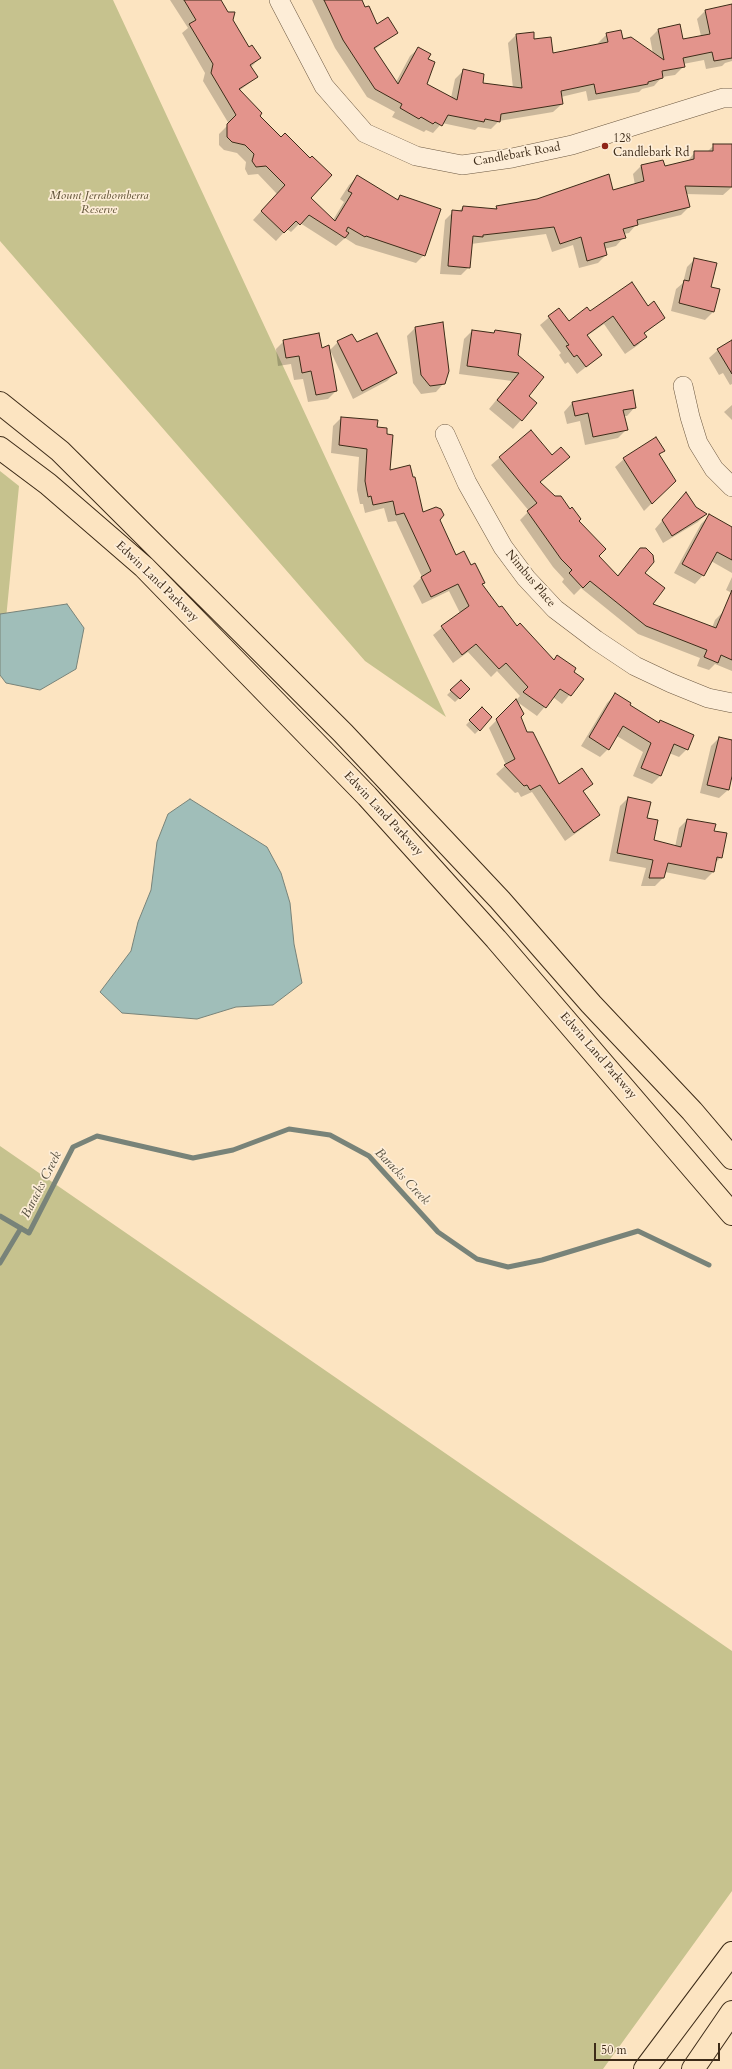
<!DOCTYPE html>
<html>
<head>
<meta charset="utf-8">
<style>
	body { margin:0 }
	#map { position:relative; width:732px; height:2069px; overflow:hidden; background:#fce4c1; font-family:Cardo,serif }
	canvas { display:block }
	.scale { position:absolute; left:594px; top:2043px; width:126px; height:18px; box-sizing:border-box; border:2px solid #3d2b18; border-top:0; padding-left:5px; font-size:12px; line-height:14px; white-space:nowrap; color:#3d2b18; -webkit-text-stroke:3px #fdedd7; paint-order:stroke }
</style>
</head>
<body>
<div id="map">
<canvas width="732" height="2069"></canvas>
<div class="scale">50 m</div>
</div>
<script>
const c = document.querySelector('canvas').getContext('2d');
c.lineJoin = 'round';
function paint(path, color) {
  c.fillStyle = color;
  c.fill(path, 'evenodd');
}
function toPath(rows) {
  const path = new Path2D();
  for (const r of rows) {
    path.moveTo(r[0], r[1]);
    for (let i = 2; i < r.length; i += 2) path.lineTo(r[i], r[i + 1]);
  }
  return path;
}
function trace(path, color, width, dash) {
  c.strokeStyle = color;
  c.lineWidth = width;
  c.lineCap = dash ? 'butt' : 'round';
  c.setLineDash(dash || []);
  c.stroke(path);
}
function write(font, color, halo, rows, align = 'center') {
  c.font = font + ' Cardo,serif';
  c.lineWidth = 3.5;
  c.setLineDash([]);
  c.textBaseline = 'middle';
  c.strokeStyle = halo;
  c.fillStyle = color;
  for (const [text, x, y, turn = 0] of rows) {
    c.save();
    c.translate(x, y);
    c.rotate((+turn || 0) * Math.PI / 180);
    c.textAlign = isNaN(turn) ? turn : align;
    if (halo) c.strokeText(text, 0, 0);
    c.fillText(text, 0, 0);
    c.restore();
  }
}
paint(toPath([
	[0,0,113,0,446,717,365,661,0,241],
	[0,471,19,486,0,680],
	[0,1146,732,1651,732,1891,603,2069,0,2069]
]), '#c6c28e');
const water = toPath([
	[67,604,84,628,76,669,40,690,6,683,0,675,0,614,67,604],
	[190,799,267,847,281,873,290,903,294,944,302,983,273,1005,236,1007,197,1019,122,1013,100,992,131,951,138,922,151,890,157,842,168,814,190,799]
]);
paint(water, '#a0beb9');
trace(water, '#788379', 1);
paint(toPath([
	[170,0,220,0,248,49,260,58,251,67,257,77,239,91,258,116,310,198,333,220,344,202,340,199,349,185,358,176,396,200,400,196,424,255,416,263,356,245,345,238,336,246,300,223,291,232,287,229,276,241,253,220,277,194,258,174,248,175,245,169,246,162,237,153,224,150,219,145,219,134,229,124,203,81,205,73,182,33,188,28],
	[312,0,361,0,377,25,397,32,374,50,396,82,410,56,419,48,427,59,426,84,451,98,455,79,464,70,481,84,513,88,508,43,516,35,533,33,534,40,553,54,599,45,598,43,607,34,653,54,650,38,658,30,679,25,682,40,701,36,697,19,705,11,732,5,732,61,725,63,722,66,706,69,704,60,683,64,684,66,675,75,662,77,654,86,642,89,639,92,588,101,586,91,561,97,562,104,553,112,499,121,491,129,478,127,475,130,442,123,433,133,426,130,424,132,392,117,395,112,367,97,335,48],
	[714,145,732,145,732,187,723,195,686,194,689,207,681,215,635,226,629,233,624,234,624,237,616,246,604,249,606,255,598,263,579,268,573,245,552,252,546,234,471,244,469,267,461,275,440,274,445,220,453,212,458,212,463,207,494,210,497,207,612,191,635,185,633,174,641,166,663,161,664,168,687,162,695,152,707,152],
	[695,259,710,288,713,312,705,320,671,311,676,289,683,283,687,267],
	[648,307,664,318,644,334,646,337,638,345,625,354,604,324,587,336,601,355,577,374,568,362,565,364,559,355,561,353,540,325,559,309,568,322,590,312],
	[415,328,444,383,436,392,421,394,413,383,407,336],
	[472,331,493,334,495,331,516,356,528,396,536,403,513,429,489,409,512,381,459,374,464,339],
	[284,341,321,350,336,391,328,399,308,402,303,379,294,380,291,364,278,366,276,349],
	[732,341,732,384,730,385,723,373,719,375,709,358,718,350],
	[338,342,356,344,395,373,387,381,353,399,330,350],
	[572,403,635,407,627,416,624,416,626,430,618,438,585,445,580,421,567,424,564,412],
	[732,405,732,420,724,412],
	[341,418,376,428,389,471,423,514,439,520,456,556,470,566,484,582,482,584,499,609,516,628,553,660,558,656,572,672,582,680,562,704,553,697,537,716,516,701,520,717,527,733,559,785,591,784,583,792,598,815,590,823,565,841,532,792,521,797,518,792,515,793,496,774,506,765,489,728,520,696,497,671,491,677,468,652,453,663,433,635,460,613,449,591,422,604,413,586,422,577,396,521,388,522,384,508,365,513,363,504,360,504,357,490,359,457,331,453,333,426],
	[531,431,552,456,568,457,539,483,578,521,598,556,617,576,642,547,652,555,644,573,651,604,712,628,715,620,723,612,732,615,732,671,715,664,709,670,697,666,700,658,638,634,581,588,574,595,562,582,564,579,553,567,520,520,529,511,491,465],
	[663,451,658,456,674,481,644,511,615,467,624,459],
	[686,493,695,508,706,514,698,522,663,543,655,529],
	[709,516,732,528,732,573,711,561,703,575,695,584,674,573,701,524],
	[732,577,732,593,726,590],
	[461,681,469,689,455,702,447,695],
	[615,695,628,705,658,724,660,721,687,749,679,757,669,753,660,776,652,784,633,776,643,752,617,736,608,749,600,757,581,746,607,703],
	[482,708,491,718,475,734,466,725],
	[719,738,732,742,732,780,730,780,728,790,719,798,700,793,711,746],
	[628,798,646,819,653,841,675,847,679,828,687,820,713,831,721,857,715,863,714,871,705,880,665,872,663,878,655,886,641,886,646,868,609,861,620,806]
]), '#0003');
trace(toPath([
	[0,1216,29,1233,73,1147,97,1136,193,1158,233,1150,289,1129,330,1135,369,1156,438,1232,477,1259,508,1267,542,1260,638,1231,709,1265],
	[0,1263,21,1228]
]), '#788379', 5);
const building = toPath([
	[184,0,221,0,228,12,235,12,233,20,249,47,252,45,261,58,250,65,258,77,239,89,262,113,260,116,281,137,285,133,310,158,312,156,332,175,311,198,335,221,352,193,348,191,357,175,398,200,400,195,441,209,425,256,366,236,365,237,348,227,346,231,349,233,345,238,309,215,300,225,296,221,284,233,261,211,285,185,266,166,256,167,252,161,254,154,245,145,232,142,227,137,227,124,236,115,211,73,213,64,189,24,196,20,184,0],
	[324,0,362,0,365,7,369,6,377,24,388,17,398,33,374,48,398,84,418,47,431,54,428,59,435,62,427,84,457,100,463,69,484,74,483,83,522,88,516,34,534,32,534,39,551,37,553,53,608,42,606,33,621,30,623,39,631,37,664,60,658,29,680,24,683,39,710,34,705,10,732,4,732,58,714,61,712,52,683,58,685,67,662,71,663,78,648,82,648,84,596,94,594,84,561,91,563,104,501,114,500,122,485,119,484,122,448,115,442,126,435,122,433,124,421,117,419,119,400,108,402,104,375,89,343,40,324,0],
	[713,144,732,144,732,187,685,186,690,207,637,220,638,225,623,229,626,238,604,243,607,255,587,261,581,237,560,244,554,227,483,235,483,237,473,236,470,268,448,266,452,210,462,211,463,206,497,209,496,206,537,199,609,174,613,190,644,181,641,165,663,160,665,166,694,159,694,151,713,151,713,144],
	[694,258,717,263,711,287,720,289,714,312,679,303,684,280,689,281,694,258],
	[632,282,648,306,654,301,665,318,644,333,647,337,634,346,613,316,587,335,602,355,586,367,577,355,574,357,566,346,569,345,548,316,559,308,569,321,587,307,590,311,632,282],
	[443,322,449,371,445,384,430,386,421,375,415,327,443,322],
	[472,330,494,333,495,330,521,334,518,355,544,377,529,396,537,403,522,421,497,400,519,373,467,366,472,330],
	[319,333,322,348,329,345,337,391,316,395,311,371,302,373,299,356,286,358,283,340,319,333],
	[377,333,397,373,362,391,337,341,352,334,357,342,377,333],
	[732,340,732,374,717,349,732,340],
	[633,390,636,408,623,410,628,430,593,437,588,413,575,416,572,402,633,390],
	[341,417,378,420,377,427,387,428,387,434,393,435,390,470,410,465,413,477,415,477,423,512,436,507,441,509,444,515,440,520,456,555,464,551,471,565,475,563,485,583,482,584,499,607,502,606,517,626,520,623,554,660,557,655,576,668,574,672,584,679,571,696,560,689,546,708,523,692,528,687,506,663,499,669,476,644,462,655,441,626,469,606,458,584,431,597,421,577,431,571,404,513,396,515,393,501,373,505,371,496,368,497,365,481,367,449,339,445,341,417],
	[531,430,552,455,561,447,570,457,540,482,555,496,561,496,570,509,572,507,581,519,579,521,606,549,599,556,618,576,640,548,646,548,653,555,654,562,645,573,665,588,653,604,716,628,732,590,732,660,721,655,718,663,704,657,707,650,646,626,590,581,583,588,569,573,572,570,561,559,527,511,537,503,499,457,531,430],
	[656,437,665,451,659,454,676,481,652,504,623,458,656,437],
	[686,492,696,507,707,514,672,536,662,520,686,492],
	[709,514,732,527,732,560,717,552,704,576,682,564,709,514],
	[461,680,470,689,460,699,450,690,461,680],
	[615,693,631,703,630,705,659,723,660,720,694,735,688,750,674,744,661,776,641,768,651,743,623,726,609,750,589,737,615,693],
	[516,699,524,714,521,717,527,732,533,732,559,784,582,768,593,784,583,791,600,815,574,833,540,785,530,790,527,785,524,786,504,765,515,759,496,719,516,699],
	[482,707,492,717,480,731,469,720,482,707],
	[719,737,732,740,732,776,729,790,707,785,719,737],
	[628,797,651,802,647,818,658,820,654,840,681,847,687,819,716,824,714,831,727,833,722,858,717,857,714,872,668,863,664,878,649,878,653,860,617,853,628,797]
]);
paint(building, '#e3948c');
trace(building, '#3d2b18', 1);
const minor = toPath([
	[279,0,324,86,365,133,416,156,462,165,512,158,572,145,723,98,732,98],
	[683,386,690,417,698,443,714,469,732,487],
	[445,434,467,483,503,547,526,578,555,609,596,640,635,666,671,683,708,698,732,703]
]);
const major = toPath([
	[0,403,60,451,343,733,500,900,591,1004,692,1111,732,1158],
	[0,448,48,484,144,567,367,796,496,939,732,1214],
	[645,2069,732,1953],
	[693,2069,732,2012]
]);
trace(minor, '#6d5942', 20);
trace(major, '#3d2b18', 24);
trace(minor, '#fdedd7', 19);
trace(major, '#fce4c1', 22);
for (const [x, y, r, color] of [
	[605,146,4,"#8f2418"]
]) {
  const dot = new Path2D();
  dot.arc(x, y, r, 0, 2 * Math.PI);
  c.fillStyle = color;
  c.fill(dot);
  trace(dot, '#fdedd7', 1.5);
}
write('12px', '#3d2b18', '#fdedd7', [
	["128",613,139],
	["Candlebark Rd",613,153]
], 'left');
write('12px', '#3d2b18', '#fdedd7', [
	["Candlebark Road",517,155,-10],
	["Nimbus Place",530,579,50],
	["Edwin Land Parkway",157,582,44],
	["Edwin Land Parkway",383,814,47],
	["Edwin Land Parkway",598,1056,49]
]);
write('italic 12px', '#5f5136', '#fdedd7', [
	["Mount Jerrabomberra",99,196],
	["Reserve",99,210]
]);
write('italic 13px', '#565040', '#fdedd7', [
	["Baracks Creek",402,1177,46],
	["Baracks Creek",42,1185,-63]
]);
</script>
</body>
</html>
